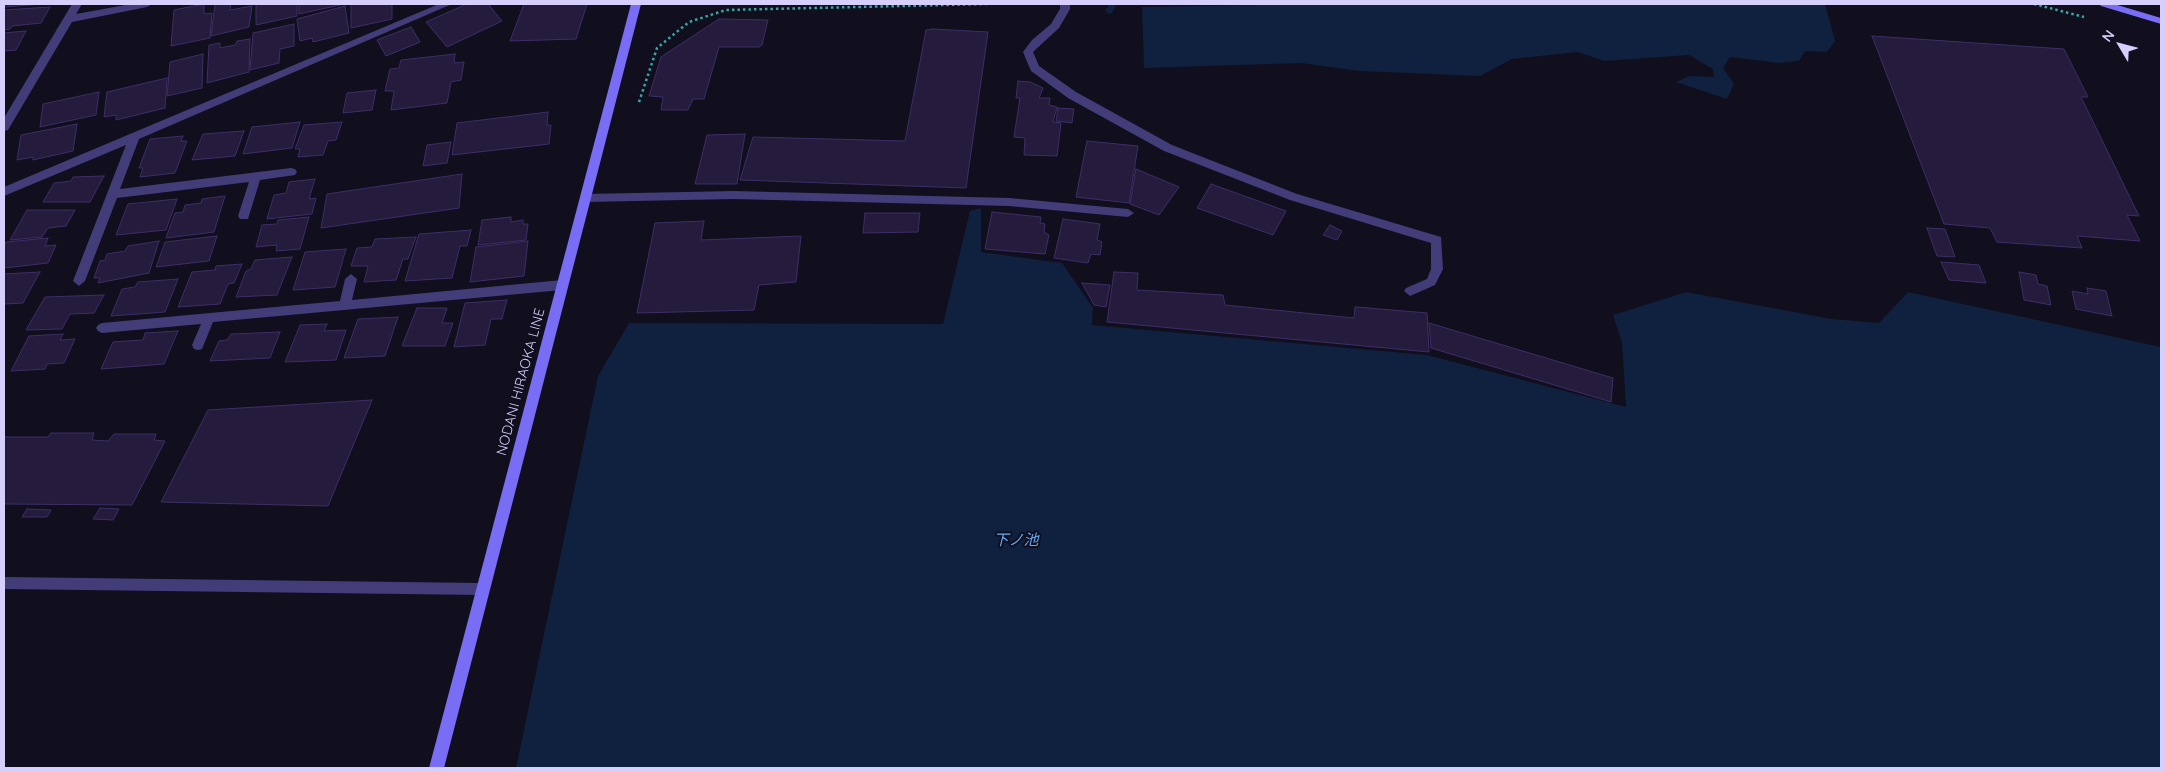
<!DOCTYPE html>
<html>
<head>
<meta charset="utf-8">
<style>
	body { margin:0 }
	#map { position:relative; width:2165px; height:772px; overflow:hidden; background:#110e1e; font-family:Quicksand,sans-serif }
	canvas { display:block }
	.frame { position:absolute; inset:0; border:5px solid #d6cefb; pointer-events:none }
	.north { position:absolute; left:2095px; top:20px; width:50px; height:50px; -webkit-text-stroke:4px #110e1e; paint-order:stroke; rotate:307deg; font-size:14px; font-weight:700; line-height:20px; text-align:center; color:#d6cefb }
	.north::after { content:''; display:block; margin:auto; width:18px; height:22px; background:#d6cefb; clip-path:polygon(50% 0,100% 100%,50% 72%,0 100%) }
</style>
</head>
<body>
<div id="map">
<canvas width="2165" height="772"></canvas>
<div class="frame"></div>
<div class="north">N</div>
</div>
<script>
const c = document.querySelector('canvas').getContext('2d');
c.lineJoin = 'round';
function paint(path, color) {
  c.fillStyle = color;
  c.fill(path, 'evenodd');
}
function toPath(rows) {
  const path = new Path2D();
  for (const r of rows) {
    path.moveTo(r[0], r[1]);
    for (let i = 2; i < r.length; i += 2) path.lineTo(r[i], r[i + 1]);
  }
  return path;
}
function trace(path, color, width, dash) {
  c.strokeStyle = color;
  c.lineWidth = width;
  c.lineCap = dash ? 'butt' : 'round';
  c.setLineDash(dash || []);
  c.stroke(path);
}
function write(font, color, halo, rows, align = 'center') {
  c.font = font + ' Quicksand,"Noto Sans JP",sans-serif';
  c.lineWidth = 4;
  c.setLineDash([]);
  c.textBaseline = 'middle';
  c.strokeStyle = halo;
  c.fillStyle = color;
  for (const [text, x, y, turn = 0] of rows) {
    c.save();
    c.translate(x, y);
    c.rotate((+turn || 0) * Math.PI / 180);
    c.textAlign = isNaN(turn) ? turn : align;
    if (halo) c.strokeText(text, 0, 0);
    c.fillText(text, 0, 0);
    c.restore();
  }
}
paint(toPath([
	[1311,4,1825,4,1835,41,1827,52,1805,51,1799,61,1779,63,1730,57,1723,68,1734,84,1727,99,1676,82,1689,76,1714,77,1713,69,1689,55,1604,61,1578,52,1512,59,1480,76,1359,71,1302,63,1144,68,1142,7],
	[981,208,981,252,1062,263,1093,308,1092,325,1427,355,1626,407,1622,342,1613,315,1686,292,1832,319,1879,323,1908,292,2161,347,2161,768,516,768,598,376,629,323,943,324,970,211]
]), '#10203f');
paint(toPath([
	[1109,4,1117,4,1112,13,1109,14,1105,11,1109,4]
]), '#10203f');
const building = toPath([
	[4,4,42,4,4,7,4,4],
	[204,4,204,14,212,13,210,38,171,46,174,10,204,4],
	[215,4,231,4,230,10,252,6,249,27,211,36,215,4],
	[256,4,297,4,297,16,256,25,256,4],
	[299,4,340,4,340,5,299,14,299,4],
	[351,4,392,4,392,19,351,28,351,4],
	[467,4,488,4,502,21,447,47,426,22,467,4],
	[524,4,587,4,576,39,510,41,524,4],
	[345,6,349,33,313,42,312,38,300,41,297,19,345,6],
	[50,7,41,23,12,26,10,29,4,30,4,10,50,7],
	[719,19,768,20,762,45,759,47,719,47,704,99,693,99,688,110,661,110,663,97,649,96,661,57,719,19],
	[294,24,294,46,280,49,279,63,250,70,253,33,294,24],
	[411,27,420,42,386,56,377,40,411,27],
	[933,29,988,32,966,188,740,180,753,137,905,141,926,30,933,29],
	[26,31,16,50,4,51,4,33,26,31],
	[1872,36,2064,49,2088,97,2081,97,2139,216,2127,215,2140,241,2077,236,2082,248,1997,242,1990,228,1944,224,1872,36],
	[250,39,249,72,207,83,209,45,220,43,220,48,235,45,237,41,250,39],
	[203,54,202,88,167,96,170,62,203,54],
	[455,54,454,63,464,62,461,80,451,82,447,103,391,110,394,91,385,91,390,69,399,68,401,60,455,54],
	[167,78,165,108,116,120,116,115,104,117,107,92,167,78],
	[1018,81,1030,82,1043,88,1039,98,1050,98,1049,105,1057,107,1053,122,1061,123,1057,156,1024,155,1025,138,1014,137,1020,98,1016,98,1018,81],
	[376,90,372,110,343,113,347,93,376,90],
	[99,92,96,115,40,127,43,104,99,92],
	[1058,108,1074,109,1072,123,1056,121,1058,108],
	[548,112,547,125,551,125,549,144,452,155,457,123,548,112],
	[300,122,292,148,243,154,252,127,300,122],
	[342,122,336,140,328,141,323,155,298,157,300,149,295,149,304,125,342,122],
	[77,124,73,151,33,160,33,157,17,160,21,135,77,124],
	[244,131,235,156,192,160,203,134,244,131],
	[745,134,737,184,695,184,707,135,745,134],
	[183,136,181,141,187,141,175,173,140,177,143,168,139,168,150,139,183,136],
	[1087,141,1138,146,1129,203,1076,197,1087,141],
	[451,142,447,163,423,166,427,145,451,142],
	[1136,169,1179,187,1159,215,1130,204,1136,169],
	[462,174,459,208,321,228,327,194,462,174],
	[104,176,90,202,43,202,54,183,71,181,73,177,104,176],
	[315,179,309,199,316,198,312,214,267,219,274,195,286,193,289,182,315,179],
	[1211,184,1286,211,1273,235,1197,208,1211,184],
	[225,196,214,232,166,238,175,213,183,212,185,205,201,203,202,199,225,196],
	[177,199,166,230,116,235,128,204,177,199],
	[27,210,75,210,66,226,48,228,42,237,10,240,27,210],
	[992,212,1041,217,1040,223,1045,224,1044,232,1049,235,1045,254,985,249,992,212],
	[865,213,920,213,918,232,863,233,865,213],
	[309,217,300,249,276,251,277,245,256,247,262,225,277,224,278,220,309,217],
	[511,217,511,222,523,220,523,224,528,224,526,240,478,245,482,220,511,217],
	[1063,219,1100,224,1097,240,1102,242,1100,255,1091,254,1088,263,1054,258,1063,219],
	[704,221,701,240,801,236,796,282,759,285,754,310,637,313,655,223,704,221],
	[1330,225,1342,231,1337,240,1323,235,1330,225],
	[1927,228,1945,229,1955,257,1937,256,1927,228],
	[471,230,467,246,460,246,452,278,405,281,419,234,471,230],
	[217,236,209,261,156,267,165,242,217,236],
	[416,237,408,259,403,259,396,280,364,282,368,266,351,266,357,248,372,247,375,239,416,237],
	[48,238,45,246,56,245,48,263,4,268,4,246,6,242,48,238],
	[159,241,149,273,98,283,100,278,94,278,100,261,105,260,107,254,125,251,128,246,159,241],
	[528,241,524,276,470,282,476,247,528,241],
	[346,249,335,287,293,290,305,252,346,249],
	[292,257,277,295,236,297,246,271,251,269,255,260,292,257],
	[1941,262,1979,265,1986,283,1949,280,1941,262],
	[242,264,234,283,228,284,220,304,178,307,192,272,215,270,216,266,242,264],
	[40,272,23,303,4,304,4,274,40,272],
	[1114,272,1138,273,1137,290,1223,295,1225,305,1354,318,1355,307,1357,307,1427,313,1429,352,1107,322,1114,272],
	[2019,272,2036,275,2038,284,2047,286,2051,305,2024,300,2019,272],
	[178,279,165,312,111,316,122,289,135,287,138,282,178,279],
	[1082,283,1110,285,1106,307,1094,305,1082,283],
	[2087,288,2106,291,2112,316,2076,309,2072,291,2088,294,2087,288],
	[104,295,94,313,70,314,62,329,26,330,45,297,104,295],
	[507,300,502,319,491,319,485,345,454,347,465,303,507,300],
	[417,308,447,308,442,323,453,323,445,346,402,346,417,308],
	[398,317,385,356,344,358,358,319,398,317],
	[1429,323,1613,378,1611,402,1431,348,1429,323],
	[327,324,324,331,346,330,336,360,285,362,300,325,327,324],
	[178,331,164,364,101,369,113,342,143,340,145,333,178,331],
	[280,332,270,358,210,361,219,341,227,340,231,334,280,332],
	[63,334,60,340,75,339,64,363,47,364,45,369,11,371,29,336,63,334],
	[372,400,328,506,161,502,208,410,372,400],
	[51,433,94,433,92,440,108,441,114,434,156,434,154,440,165,441,132,505,4,504,4,437,48,437,51,433],
	[100,508,119,509,113,520,93,519,100,508],
	[27,509,51,510,47,517,22,517,27,509]
]);
paint(building, '#241b3d');
trace(building, '#3d2f67', 1);
trace(toPath([
	[2034,4,2084,17],
	[639,102,657,48,689,22,726,10,987,4]
]), '#37a7a7', 2.5, [2.5, 3]);
paint(toPath([
	[72,4,82,4,76,14,131,4,152,4,147,7,72,22,8,130,4,131,4,118,72,4],
	[439,4,452,4,139,139,120,189,291,168,295,169,297,172,295,175,260,180,248,219,240,219,238,216,249,182,117,198,85,281,79,286,73,281,126,145,4,196,4,187,439,4],
	[1060,4,1070,4,1070,9,1059,28,1033,52,1039,66,1076,92,1172,145,1297,194,1441,237,1443,269,1435,285,1410,296,1404,291,1406,288,1427,279,1431,269,1431,243,1290,200,1164,151,1068,98,1031,71,1023,52,1032,40,1051,24,1060,9,1060,4],
	[734,191,1009,198,1128,209,1134,213,1128,217,1009,206,734,199,586,202,580,198,586,194,734,191],
	[351,274,357,279,352,300,562,280,568,285,562,290,213,322,202,349,198,350,194,349,192,345,201,324,102,333,98,331,96,328,98,325,102,323,340,301,345,279,351,274],
	[4,577,482,583,487,584,489,589,487,594,482,595,4,589,4,577]
]), '#423c79');
paint(toPath([
	[631,4,641,4,444,768,429,768,631,4],
	[2099,4,2114,4,2161,18,2161,24,2101,6,2099,4]
]), '#786df4');
write('14px', '#d6cefb', '#110e1e', [
	["NODANI HIRAOKA LINE",521,382,-75]
]);
write('italic 15px', '#64a9f3', '#110e1e', [
	["下ノ池",1016,540]
]);
</script>
</body>
</html>
